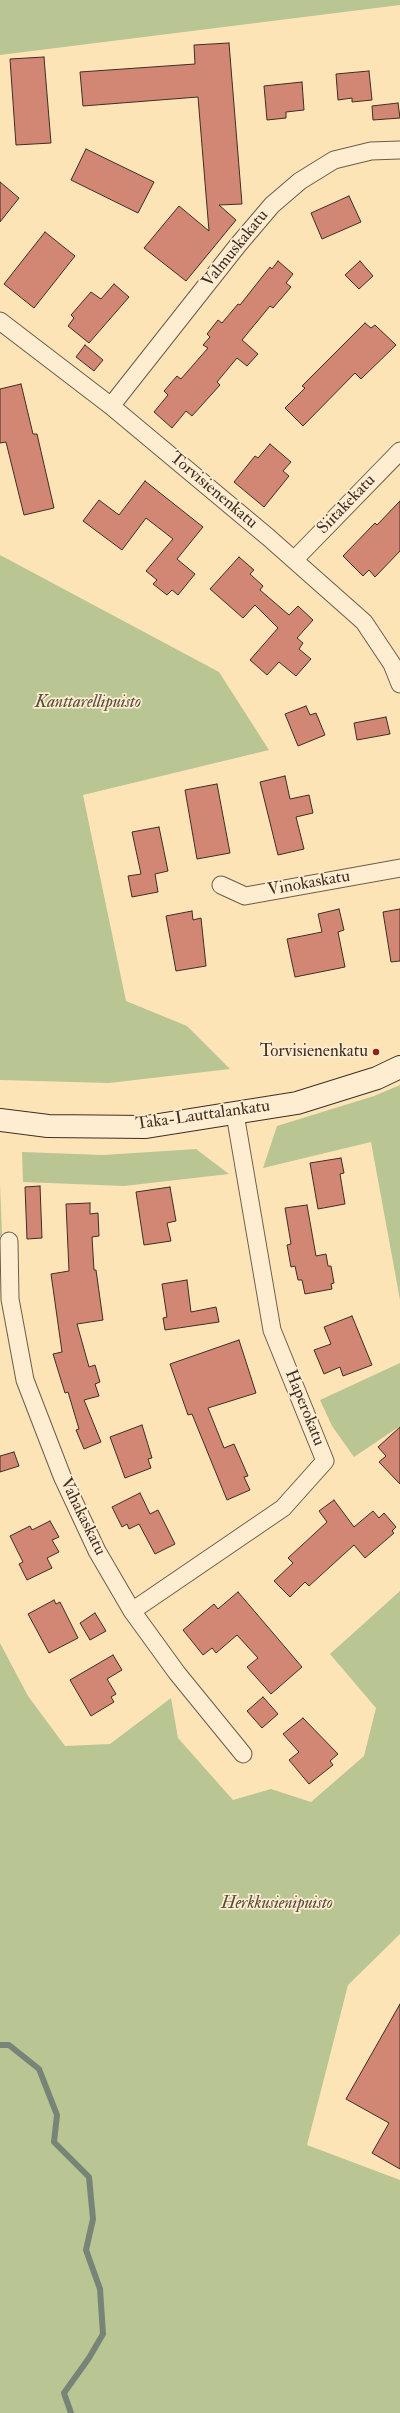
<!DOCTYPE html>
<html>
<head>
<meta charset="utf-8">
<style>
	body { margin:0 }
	canvas { display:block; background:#fde4b7 }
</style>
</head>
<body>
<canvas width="400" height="2413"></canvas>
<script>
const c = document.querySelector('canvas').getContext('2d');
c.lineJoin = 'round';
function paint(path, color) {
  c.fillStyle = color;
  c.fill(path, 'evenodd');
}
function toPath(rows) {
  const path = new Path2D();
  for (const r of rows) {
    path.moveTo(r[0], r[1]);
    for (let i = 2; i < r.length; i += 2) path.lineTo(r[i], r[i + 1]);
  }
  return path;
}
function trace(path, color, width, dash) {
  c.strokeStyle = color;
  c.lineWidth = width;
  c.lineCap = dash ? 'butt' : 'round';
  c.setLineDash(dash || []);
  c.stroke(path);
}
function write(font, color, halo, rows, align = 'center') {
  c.font = font + ' "IM FELL Double Pica",serif';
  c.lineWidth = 3.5;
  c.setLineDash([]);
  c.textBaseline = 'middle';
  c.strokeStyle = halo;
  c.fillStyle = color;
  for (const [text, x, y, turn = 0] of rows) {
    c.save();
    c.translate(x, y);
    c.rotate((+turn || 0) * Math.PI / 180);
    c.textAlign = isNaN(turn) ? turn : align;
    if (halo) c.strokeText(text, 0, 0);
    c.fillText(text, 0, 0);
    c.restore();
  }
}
paint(toPath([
	[0,0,400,0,400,5,0,55],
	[0,555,219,672,269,750,83,795,126,1001,187,1026,230,1069,109,1083,0,1080],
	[400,1085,400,1300,371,1142,263,1168,277,1126,374,1096],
	[196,1149,229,1174,124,1186,23,1182,22,1152,103,1155],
	[0,1183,2,1236,0,1236],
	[400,1363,400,1426,354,1457,332,1426,320,1400],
	[400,1591,400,1934,348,1985,307,2145,400,2180,400,2413,0,2413,0,1643,28,1696,65,1746,110,1744,171,1698,178,1738,233,1800,271,1789,311,1802,364,1756,376,1708,330,1654]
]), '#b9c593');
trace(toPath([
	[0,2045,9,2045,39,2069,57,2115,54,2142,89,2177,93,2219,86,2250,100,2289,103,2334,89,2358,64,2393,71,2413]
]), '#788478', 6);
const building = toPath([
	[229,43,242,204,219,205,236,220,186,281,144,248,179,206,209,231,198,97,83,106,80,72,195,64,194,45,229,43],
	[44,57,51,143,16,145,10,59,44,57],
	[369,71,372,100,352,102,352,98,338,100,336,74,369,71],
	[302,82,304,110,286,112,286,118,267,120,264,86,302,82],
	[398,103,400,118,373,120,372,106,398,103],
	[86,149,154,182,138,213,71,180,86,149],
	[0,182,19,198,0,222,0,182],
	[349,196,361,222,322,239,311,213,349,196],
	[45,232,75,256,34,308,4,284,45,232],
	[278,261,293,274,286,283,291,287,273,308,270,306,242,340,258,354,247,366,237,358,217,382,220,385,192,416,186,411,172,428,154,412,168,395,164,391,177,376,181,379,208,348,203,345,210,337,207,334,218,320,222,323,238,304,240,305,270,267,272,269,278,261],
	[360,261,373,276,359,289,345,275,360,261],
	[114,284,129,297,89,343,68,326,74,318,71,315,91,292,101,299,114,284],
	[365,323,371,328,375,325,396,345,361,379,355,373,303,426,285,408,305,388,302,386,365,323],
	[85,345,103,360,94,371,76,357,85,345],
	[21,384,33,434,37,434,54,508,24,515,6,442,0,443,0,389,21,384],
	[270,444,291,462,283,471,289,476,264,507,234,482,255,456,258,458,270,444],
	[145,481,203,527,177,559,195,574,178,595,172,590,167,595,153,584,157,580,146,571,173,539,146,518,122,550,83,521,99,500,119,515,145,481],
	[400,501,400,551,375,577,369,570,363,576,343,556,375,523,377,525,400,501],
	[239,557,254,570,250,574,263,586,260,590,289,615,298,606,313,620,297,638,303,643,299,649,311,659,296,676,279,662,267,675,250,660,278,628,255,605,243,618,210,589,239,557],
	[306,706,310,715,316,713,325,735,298,746,285,714,306,706],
	[386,717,390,734,357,740,354,723,386,717],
	[285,776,290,799,309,795,313,813,296,817,304,849,278,855,260,782,285,776],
	[217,784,230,853,197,859,185,790,217,784],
	[159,827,168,871,155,874,158,892,132,897,128,876,141,874,132,832,159,827],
	[339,909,344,930,338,932,345,967,295,977,287,939,322,932,318,914,339,909],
	[400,909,400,961,391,962,383,912,400,909],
	[192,911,193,920,201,918,206,966,176,971,166,916,192,911],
	[341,1158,344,1173,340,1174,345,1204,318,1209,310,1163,341,1158],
	[40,1186,42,1238,27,1239,25,1187,40,1186],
	[170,1187,176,1221,167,1223,171,1241,144,1245,136,1192,170,1187],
	[90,1203,90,1214,98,1213,99,1236,92,1237,94,1270,96,1270,103,1320,77,1324,89,1367,95,1365,100,1382,95,1384,99,1396,84,1400,101,1442,84,1449,76,1430,79,1429,68,1392,65,1393,53,1354,62,1352,51,1274,69,1271,66,1204,90,1203],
	[307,1205,316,1256,326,1254,328,1266,331,1266,334,1283,331,1284,332,1289,305,1294,302,1280,298,1280,295,1266,291,1267,287,1245,291,1244,285,1208,307,1205],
	[187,1280,191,1312,216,1307,219,1322,165,1330,163,1318,167,1317,162,1284,187,1280],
	[352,1316,372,1365,343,1376,340,1367,324,1374,314,1350,331,1344,324,1327,352,1316],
	[239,1340,256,1393,208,1408,224,1448,234,1444,248,1476,244,1477,250,1490,227,1500,192,1414,188,1415,170,1364,239,1340],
	[142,1425,152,1458,148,1459,151,1468,125,1478,110,1437,142,1425],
	[400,1427,400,1484,379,1462,386,1456,378,1447,400,1427],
	[14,1452,19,1466,0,1472,0,1456,14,1452],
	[140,1493,150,1514,158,1510,175,1544,155,1554,139,1524,129,1529,127,1524,122,1527,112,1507,140,1493],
	[334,1500,354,1527,373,1511,379,1518,384,1513,396,1527,392,1531,394,1533,365,1558,354,1545,309,1586,305,1582,290,1597,274,1581,293,1563,288,1558,327,1522,319,1511,334,1500],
	[50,1521,59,1537,52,1540,59,1552,47,1558,52,1568,27,1580,19,1564,23,1562,10,1536,30,1526,32,1530,50,1521],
	[238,1592,302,1667,271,1694,247,1667,258,1658,237,1635,216,1653,212,1648,203,1655,183,1630,214,1604,218,1609,238,1592],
	[54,1600,56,1604,60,1602,78,1638,49,1653,28,1614,54,1600],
	[95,1613,106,1631,90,1640,80,1623,95,1613],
	[113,1655,122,1670,107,1679,116,1694,111,1697,114,1702,91,1716,70,1680,113,1655],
	[263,1697,278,1714,262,1728,247,1711,263,1697],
	[303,1718,338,1754,330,1761,333,1765,309,1784,289,1760,299,1752,283,1734,303,1718],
	[400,2004,400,2169,372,2153,389,2123,346,2099,400,2004]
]);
paint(building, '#d28775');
trace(building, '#3e2e25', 1);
const minor = toPath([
	[0,321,111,406,268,537,364,622,392,664,400,684],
	[111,406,238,245,272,205,300,181,334,160,371,151,400,150],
	[295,559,400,451],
	[221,885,245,896,400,868],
	[9,1241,10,1299,25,1380,62,1476,97,1551,132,1611,177,1673,243,1754],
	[132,1611,283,1508,325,1461,272,1330,235,1114]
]);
const secondary = toPath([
	[0,1120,48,1126,146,1127,297,1103,377,1078,400,1067]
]);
trace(minor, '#6e5c4a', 19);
trace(secondary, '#3e2e25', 24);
trace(minor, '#feedd0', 17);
trace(secondary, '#feedd0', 22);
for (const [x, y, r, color] of [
	[376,1052,4,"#8f2418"]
]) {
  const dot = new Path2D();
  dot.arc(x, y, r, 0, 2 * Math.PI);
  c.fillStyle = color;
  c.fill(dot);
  trace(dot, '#feedd0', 1.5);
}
write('17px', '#3e2e25', '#feedd0', [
	["Valmuskakatu",236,249,-51],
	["Torvisienenkatu",213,491,40],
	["Siitakekatu",347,505,-46],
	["Vinokaskatu",309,884,-10],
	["Taka-Lauttalankatu",203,1116,-8],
	["Haperokatu",304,1408,68],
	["Vahakaskatu",82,1517,64]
]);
write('italic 17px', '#574c3b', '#feedd0', [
	["Kanttarellipuisto",88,703],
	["Herkkusienipuisto",277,1904]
]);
write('17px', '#3e2e25', '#feedd0', [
	["Torvisienenkatu",368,1052]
], 'right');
</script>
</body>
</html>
